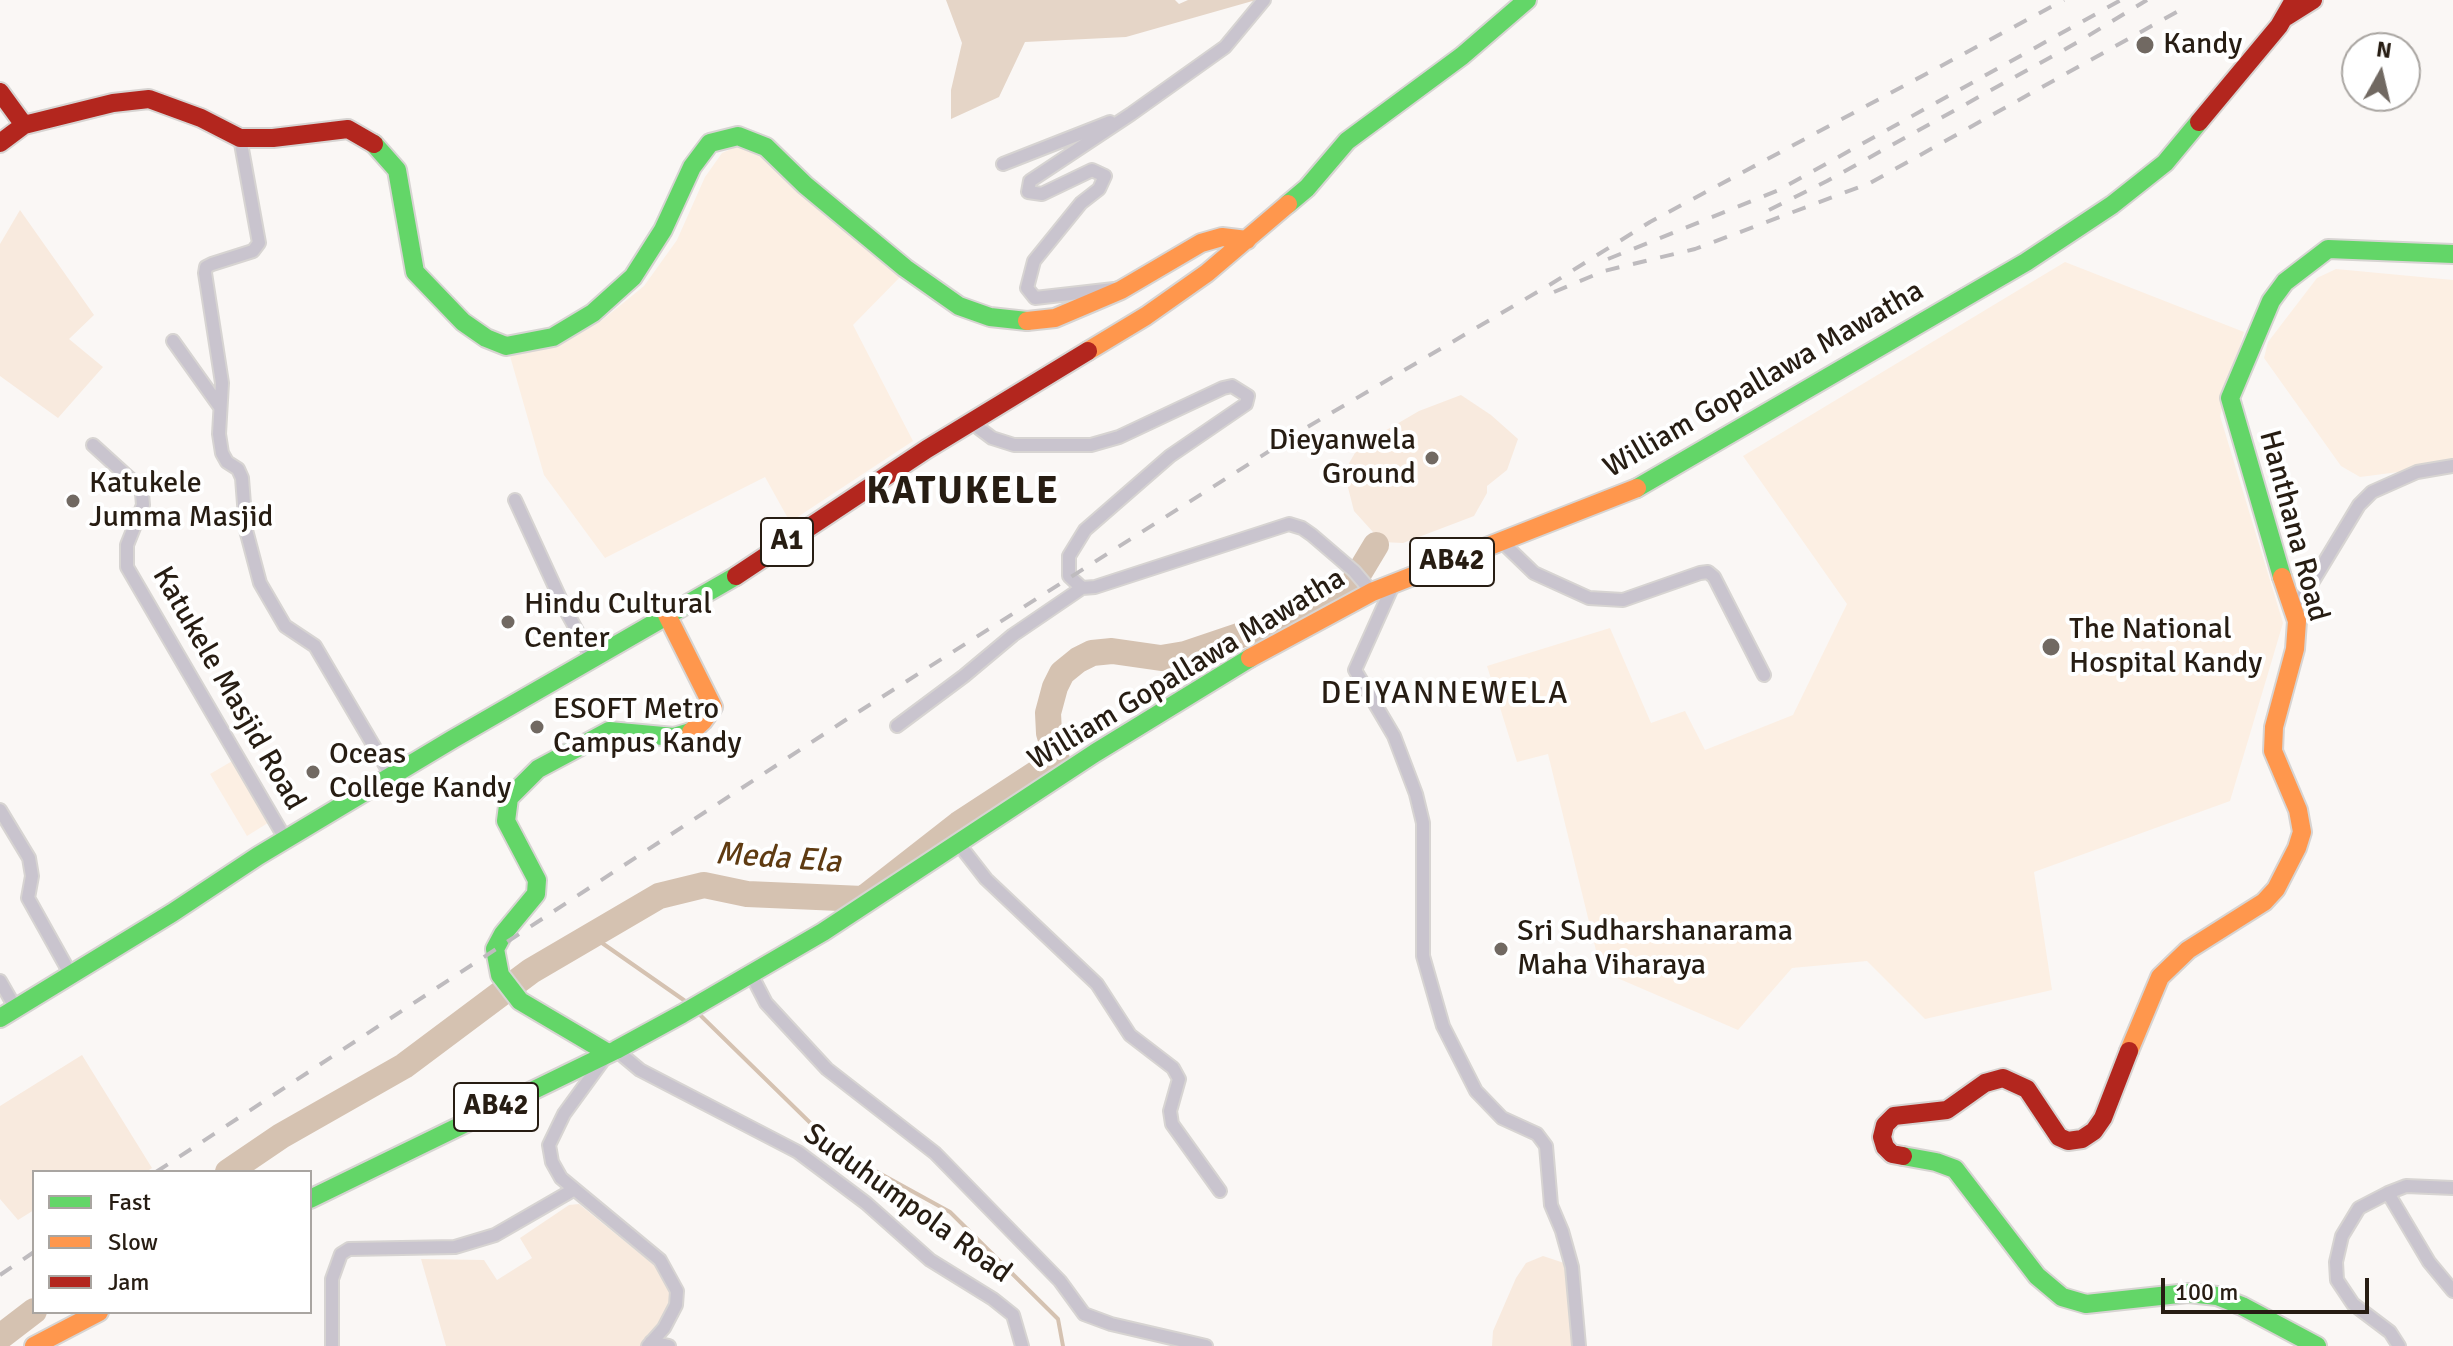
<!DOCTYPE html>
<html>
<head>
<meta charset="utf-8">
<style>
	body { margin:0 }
	#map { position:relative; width:2453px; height:1346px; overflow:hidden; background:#faf7f5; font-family:Signika,sans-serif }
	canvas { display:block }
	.legend { position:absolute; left:32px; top:1170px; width:280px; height:144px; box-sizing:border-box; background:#fff; border:2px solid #a9a5a1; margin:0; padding:10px 14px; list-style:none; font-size:24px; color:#271d13 }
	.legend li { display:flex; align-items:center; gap:16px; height:40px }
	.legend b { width:40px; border:2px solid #a9a5a1 }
	.north { position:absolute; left:2341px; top:32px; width:80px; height:80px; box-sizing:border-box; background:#fff; border:2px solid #a9a5a1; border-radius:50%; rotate:8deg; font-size:22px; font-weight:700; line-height:32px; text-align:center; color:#271d13 }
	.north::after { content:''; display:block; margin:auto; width:28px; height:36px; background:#716962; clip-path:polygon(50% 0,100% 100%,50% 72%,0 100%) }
	.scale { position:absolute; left:2161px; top:1278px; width:208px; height:36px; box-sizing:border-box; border:4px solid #271d13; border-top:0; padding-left:10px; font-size:24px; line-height:28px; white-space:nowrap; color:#271d13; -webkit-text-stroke:6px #fff; paint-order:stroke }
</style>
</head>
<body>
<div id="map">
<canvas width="2453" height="1346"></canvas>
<ul class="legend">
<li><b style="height:10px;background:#63d668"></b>Fast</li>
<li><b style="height:10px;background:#ff974d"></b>Slow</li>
<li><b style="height:10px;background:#b3261e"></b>Jam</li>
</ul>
<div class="north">N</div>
<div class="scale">100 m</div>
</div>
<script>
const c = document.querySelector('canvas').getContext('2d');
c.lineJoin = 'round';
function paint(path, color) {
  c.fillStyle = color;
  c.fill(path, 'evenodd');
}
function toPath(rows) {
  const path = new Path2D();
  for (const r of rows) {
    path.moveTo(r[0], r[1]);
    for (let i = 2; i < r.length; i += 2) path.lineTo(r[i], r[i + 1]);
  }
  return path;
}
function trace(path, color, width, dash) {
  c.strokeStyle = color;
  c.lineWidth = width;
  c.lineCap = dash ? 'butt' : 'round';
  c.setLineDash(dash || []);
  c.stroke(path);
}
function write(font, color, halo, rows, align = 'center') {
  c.font = font + ' Signika,sans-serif';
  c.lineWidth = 8;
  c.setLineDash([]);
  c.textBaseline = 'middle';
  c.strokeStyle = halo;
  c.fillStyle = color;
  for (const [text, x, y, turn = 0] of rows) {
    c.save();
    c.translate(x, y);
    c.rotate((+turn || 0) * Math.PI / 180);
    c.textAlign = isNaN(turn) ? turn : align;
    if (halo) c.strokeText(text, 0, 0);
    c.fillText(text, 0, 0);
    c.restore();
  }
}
paint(toPath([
	[740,145,764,148,904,273,853,325,913,441,790,522,765,477,605,558,544,475,508,349,558,340,601,321,644,286,677,240,705,177,722,153],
	[2065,262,2244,332,2220,416,2283,623,2230,801,2034,872,2052,990,1925,1019,1867,961,1792,968,1738,1030,1601,971,1548,754,1517,762,1487,666,1610,628,1651,723,1685,711,1705,750,1793,715,1847,604,1743,456],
	[2336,269,2453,280,2453,465,2360,477,2341,466,2264,358,2268,342,2317,278],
	[234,760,271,821,247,836,210,774]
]), '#fcefe3');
paint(toPath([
	[20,210,94,315,69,339,103,367,58,418,0,376,0,244],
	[1461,395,1491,415,1518,439,1507,470,1487,486,1487,493,1474,516,1403,543,1382,542,1354,511,1344,472,1359,446,1419,411],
	[82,1055,152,1168,146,1172,34,1172,34,1210,18,1220,0,1199,0,1106],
	[579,1204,665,1274,674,1294,671,1313,645,1346,446,1346,421,1259,484,1260,497,1280,532,1258,520,1238,569,1205],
	[1543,1256,1567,1264,1578,1346,1492,1346,1493,1331,1516,1278,1526,1263]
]), '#f8eade');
paint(toPath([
	[946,0,1175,0,1179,4,1188,0,1256,0,1126,37,1025,42,999,97,951,119,951,90,962,43]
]), '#e5d5c7');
trace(toPath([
	[592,936,688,1003],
	[697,1012,839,1151,950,1212,1058,1319,1063,1346]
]), '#d5c2b1', 4);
trace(toPath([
	[228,1172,281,1136,404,1066,531,971,659,896,704,885,747,894,863,899,959,824,1057,760,1049,733,1048,713,1055,687,1062,673,1078,660,1092,653,1112,651,1161,658,1185,654,1262,628,1305,610,1352,585,1376,545],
	[0,1337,34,1311]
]), '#d5c2b1', 26);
const street = toPath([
	[240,138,259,243,253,251,212,264,206,267,205,273,222,383,219,434,222,453,227,462,238,469,242,478,246,530,260,583,285,626,315,646,392,777],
	[1003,164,1110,122],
	[1114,289,1035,298,1027,288,1034,261,1081,203,1099,189,1105,176,1092,170,1042,194,1028,192,1030,181,1131,114,1225,47,1264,0],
	[173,341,220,407],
	[972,423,992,438,1014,445,1091,445,1119,437,1223,388,1232,386,1248,396,1246,404,1170,456,1085,530,1069,556,1069,576,1082,588,1095,587,1289,524,1302,528,1312,535,1354,571,1372,592],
	[93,445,137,485,142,493,143,505,127,545,127,567,286,840],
	[515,500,565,609,592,658],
	[1503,543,1534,573,1589,598,1623,600,1700,573,1708,572,1714,577,1764,675],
	[1394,583,1355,670,1394,736,1416,794,1423,823,1423,956,1443,1026,1476,1091,1502,1118,1537,1134,1546,1146,1551,1205,1562,1231,1572,1267,1579,1346],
	[2293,607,2307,591,2359,505,2372,492,2417,472,2453,466],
	[897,726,964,676,1013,635,1082,588],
	[0,810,29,858,32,876,28,898,71,975],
	[958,843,986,879,1097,984,1130,1035,1173,1068,1179,1079,1170,1111,1172,1124,1220,1191],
	[751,974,766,1003,827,1069,935,1153,1060,1281,1084,1314,1111,1324,1206,1346],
	[0,981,16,1009],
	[616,1050,640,1070,798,1152,866,1203,930,1260,993,1299,1013,1315,1022,1346],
	[604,1059,564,1114,549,1145,552,1162,561,1178,660,1260,677,1291,676,1305,664,1328,648,1346],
	[2388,1193,2429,1262,2453,1291],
	[651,1342,669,1346],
	[332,1346,332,1279,341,1254,349,1249,455,1247,495,1235,573,1190],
	[2399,1346,2390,1332,2353,1304,2337,1280,2336,1262,2342,1236,2359,1208,2388,1193,2406,1186,2453,1188]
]);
const fast = toPath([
	[374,144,397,170,415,272,463,322,486,338,506,346,553,337,593,313,633,277,663,230,692,167,710,143,738,136,766,147,805,185,905,268,959,306,990,317,1027,321],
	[1288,204,1307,188,1347,141,1462,56,1527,0],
	[1637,488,2026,262,2112,205,2165,163,2199,122],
	[2282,577,2230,398,2271,301,2285,282,2328,249,2453,254],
	[0,1018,172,913,258,856,453,739,736,576],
	[608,1053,520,1001,500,975,495,949,503,934,536,894,537,880,506,821,509,798,538,769,609,731,674,737,691,732],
	[1903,1156,1936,1162,1955,1169,2037,1276,2062,1297,2086,1304,2188,1293,2217,1296,2242,1306,2317,1346],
	[310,1199,616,1050,682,1014,823,932,1095,753,1250,658]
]);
const slow = toPath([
	[1027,321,1055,318,1121,290,1201,243,1222,237,1247,240],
	[1088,351,1146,316,1207,273,1288,204],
	[667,615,713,707,703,721,691,732],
	[1250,658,1372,592,1637,488],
	[2129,1051,2160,977,2188,950,2264,902,2276,889,2297,848,2302,832,2298,810,2273,751,2274,727,2295,649,2297,621,2282,577],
	[34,1346,99,1312]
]);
const jam = toPath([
	[2286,17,2313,0],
	[0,92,24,125,113,103,149,99,201,118,240,138,273,138,348,129,374,144],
	[2199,122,2279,26,2294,0],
	[0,143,24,125],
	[736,576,927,449,1088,351],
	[1903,1156,1892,1154,1885,1147,1882,1137,1885,1125,1894,1116,1947,1110,1985,1083,2003,1078,2027,1089,2059,1137,2068,1141,2082,1139,2094,1131,2103,1118,2129,1051]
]);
trace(street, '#d7d4d2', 16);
trace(fast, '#d7d4d2', 22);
trace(slow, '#d7d4d2', 22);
trace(jam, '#d7d4d2', 22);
trace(street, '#c9c4ce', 12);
trace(fast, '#63d668', 18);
trace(slow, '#ff974d', 18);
trace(jam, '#b3261e', 18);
trace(toPath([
	[1769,210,1827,181,2078,42,2147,0],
	[1608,259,1779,190,2121,0],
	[1554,292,1604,271,1695,249,1870,183,2182,9],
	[156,1172,844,721,1304,429,1551,284,1650,222,2064,0],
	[0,1275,34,1252]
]), '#bebbbe', 4, [14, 14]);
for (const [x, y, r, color] of [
	[2145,45,10,"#716962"],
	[1432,458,8,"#716962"],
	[73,501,8,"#716962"],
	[508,622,8,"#716962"],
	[2051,647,10,"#716962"],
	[537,727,8,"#716962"],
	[313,772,8,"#716962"],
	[1501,949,8,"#716962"]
]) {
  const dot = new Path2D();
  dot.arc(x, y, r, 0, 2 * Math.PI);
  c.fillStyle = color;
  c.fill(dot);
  trace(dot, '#fff', 3);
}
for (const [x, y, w] of [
	[787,542,52],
	[1452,562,84],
	[496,1107,84]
]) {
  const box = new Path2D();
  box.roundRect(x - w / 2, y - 24, w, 48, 6);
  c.fillStyle = '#fff';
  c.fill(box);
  trace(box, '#271d13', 2);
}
write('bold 28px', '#271d13', null, [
	["A1",787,542],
	["AB42",1452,562],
	["AB42",496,1107]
]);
write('30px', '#271d13', '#fff', [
	["Kandy",2163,45],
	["Dieyanwela",1416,441,"right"],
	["Ground",1416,475,"right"],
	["Katukele",89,484],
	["Jumma Masjid",89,518],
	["Hindu Cultural",524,605],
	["Center",524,639],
	["The National",2069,630],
	["Hospital Kandy",2069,664],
	["ESOFT Metro",553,710],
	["Campus Kandy",553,744],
	["Oceas",329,755],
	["College Kandy",329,789],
	["Sri Sudharshanarama",1517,932],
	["Maha Viharaya",1517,966]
], 'left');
write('30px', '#271d13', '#fff', [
	["William Gopallawa Mawatha",1764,380,-30],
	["Hanthana Road",2293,526,75],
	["William Gopallawa Mawatha",1187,670,-31],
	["Katukele Masjid Road",228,689,60],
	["Suduhumpola Road",907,1204,36]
]);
c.letterSpacing = '2px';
write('32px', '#271d13', '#fff', [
	["DEIYANNEWELA",1445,695]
]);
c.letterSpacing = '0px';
write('italic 32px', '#5f3b12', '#fff', [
	["Meda Ela",778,859,4]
]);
c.letterSpacing = '2px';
write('bold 38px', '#271d13', '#fff', [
	["KATUKELE",963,493]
]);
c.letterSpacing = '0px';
</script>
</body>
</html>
